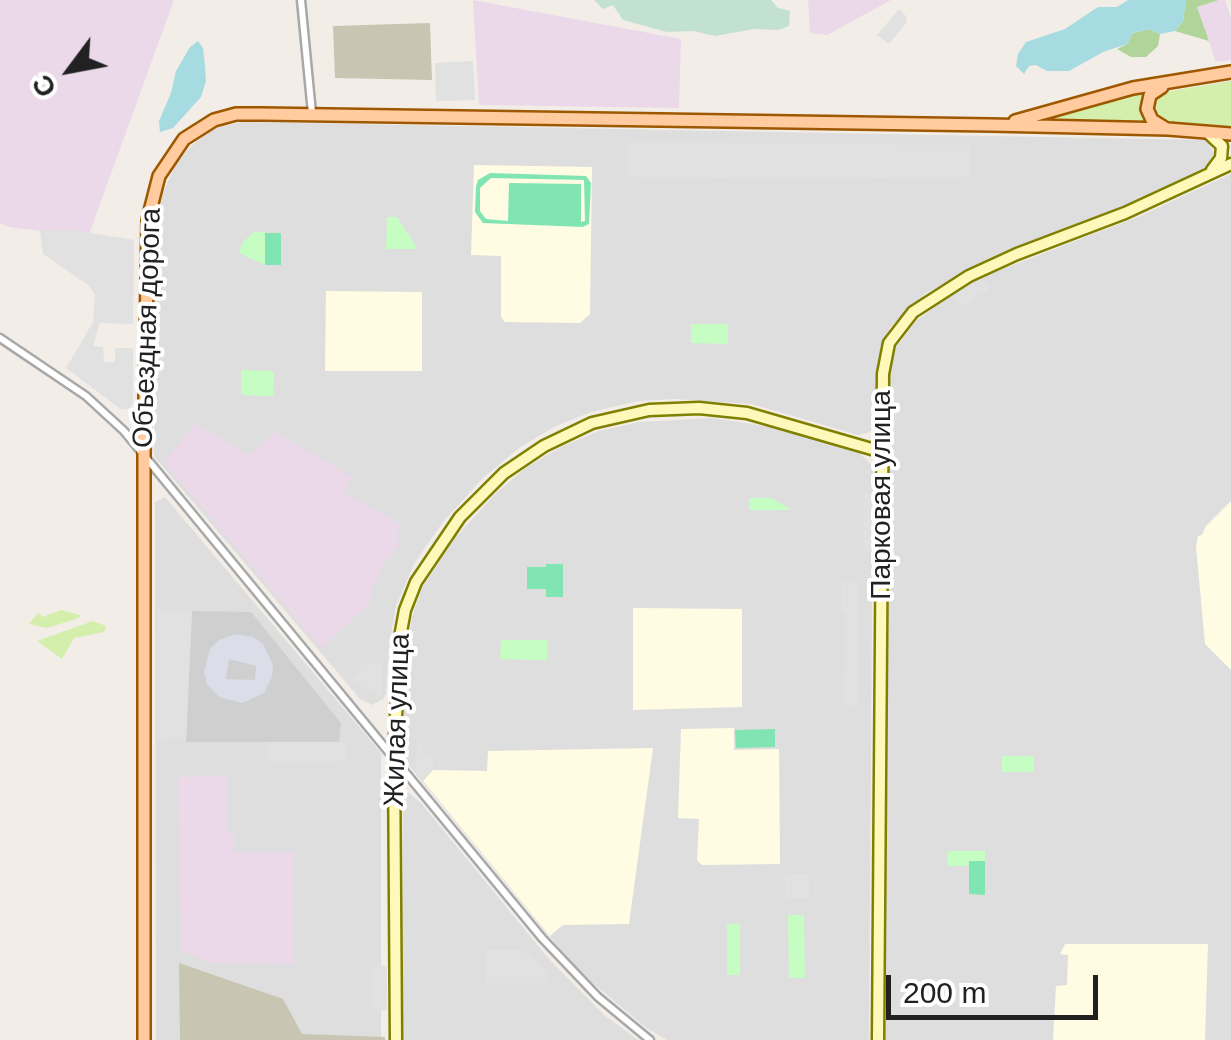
<!DOCTYPE html>
<html>
<head>
<meta charset="utf-8">
<style>
	body { margin:0 }
	#map { position:relative; width:1231px; height:1040px; overflow:hidden; background:#f2ede7; font-family:Helvetica,sans-serif }
	canvas { display:block }
	.north { position:absolute; left:20px; top:20px; width:100px; height:100px; -webkit-text-stroke:8px #fff; paint-order:stroke; rotate:238deg; font-size:28px; font-weight:700; line-height:40px; text-align:center; color:#212121 }
	.north::after { content:''; display:block; margin:auto; width:35px; height:45px; background:#212121; clip-path:polygon(50% 0,100% 100%,50% 72%,0 100%) }
	.scale { position:absolute; left:886px; top:975px; width:212px; height:45px; box-sizing:border-box; border:5px solid #212121; border-top:0; padding-left:12px; font-size:30px; line-height:35px; white-space:nowrap; color:#212121; -webkit-text-stroke:8px #fff; paint-order:stroke }
</style>
</head>
<body>
<div id="map">
<canvas width="1231" height="1040"></canvas>
<div class="north">С</div>
<div class="scale">200 m</div>
</div>
<script>
const c = document.querySelector('canvas').getContext('2d');
c.lineJoin = 'round';
function paint(path, color) {
  c.fillStyle = color;
  c.fill(path, 'evenodd');
}
function toPath(rows) {
  const path = new Path2D();
  for (const r of rows) {
    path.moveTo(r[0], r[1]);
    for (let i = 2; i < r.length; i += 2) path.lineTo(r[i], r[i + 1]);
  }
  return path;
}
function trace(path, color, width, dash) {
  c.strokeStyle = color;
  c.lineWidth = width;
  c.lineCap = dash ? 'butt' : 'round';
  c.setLineDash(dash || []);
  c.stroke(path);
}
function write(font, color, halo, rows, align = 'center') {
  c.font = font + ' Helvetica,sans-serif';
  c.lineWidth = 8;
  c.setLineDash([]);
  c.textBaseline = 'middle';
  c.strokeStyle = halo;
  c.fillStyle = color;
  for (const [text, x, y, turn = 0] of rows) {
    c.save();
    c.translate(x, y);
    c.rotate((+turn || 0) * Math.PI / 180);
    c.textAlign = isNaN(turn) ? turn : align;
    if (halo) c.strokeText(text, 0, 0);
    c.fillText(text, 0, 0);
    c.restore();
  }
}
paint(toPath([
	[244,122,1206,140,1214,153,1209,166,1204,171,1133,205,994,258,926,293,891,326,881,345,876,421,870,432,858,435,752,404,675,399,638,401,591,412,554,427,519,448,482,479,442,523,414,564,396,606,389,646,386,694,383,699,372,705,360,699,154,456,154,254,161,198,175,166,188,149,205,134,222,126],
	[1231,174,1231,1040,883,1040,889,372,894,350,917,320,962,288,1000,270,1138,217],
	[713,418,782,429,859,453,873,466,869,1040,667,1040,645,1027,586,977,561,950,402,757,407,650,412,617,422,588,456,537,495,494,527,467,563,446,599,431,640,422],
	[165,497,381,753,381,1040,156,1040,155,502],
	[408,792,421,803,548,958,604,1015,638,1040,402,1040,403,797]
]), '#dfdede');
paint(toPath([
	[0,0,174,0,88,237,9,227,0,223],
	[473,0,681,39,679,108,479,105],
	[808,0,891,0,827,35,810,33],
	[1219,0,1225,0,1231,17,1231,60,1216,62,1197,7],
	[195,424,250,455,275,432,352,477,344,492,401,525,397,531,399,546,380,568,382,570,375,579,377,583,370,589,373,594,368,598,371,602,321,648,164,462],
	[227,776,228,832,234,833,234,852,294,852,294,964,213,963,181,951,178,777]
]), '#ebd9ea');
paint(toPath([
	[474,165,592,167,590,314,580,323,505,322,501,317,501,256,471,255],
	[326,291,422,292,422,371,325,371],
	[1231,501,1231,670,1205,644,1196,546,1198,536,1202,535,1206,526],
	[633,608,742,609,742,707,633,710],
	[734,728,734,750,779,749,780,864,702,865,697,860,699,819,678,818,681,729],
	[653,748,629,924,563,925,550,936,423,781,433,770,487,771,488,751],
	[1065,944,1208,944,1205,1040,1053,1040,1056,986,1067,985,1068,955,1060,954]
]), '#fffce3');
paint(toPath([
	[192,611,251,612,341,723,339,742,186,742]
]), '#cfcfcf');
paint(toPath([
	[430,23,432,80,335,78,333,26],
	[179,963,283,999,302,1034,385,1037,385,1040,180,1040]
]), '#c8c5b2');
paint(toPath([
	[1231,81,1231,128,1165,121,1154,114,1155,98,1165,92],
	[1145,91,1139,107,1144,122,1046,120],
	[61,610,80,615,79,618,47,628,29,624,38,613,43,617],
	[93,621,106,626,104,632,74,638,62,659,37,641]
]), '#d4eeab');
paint(toPath([
	[1186,0,1219,0,1197,7,1209,41,1175,31,1183,21],
	[1149,29,1160,34,1158,46,1146,57,1131,57,1117,49,1127,44,1133,33]
]), '#b1d49a');
paint(toPath([
	[594,0,771,0,778,8,790,11,789,26,778,30,754,29,715,36,693,31,667,32,623,20,613,5,603,9]
]), '#c3e1d0');
paint(toPath([
	[387,217,397,217,418,249,386,249],
	[254,232,265,232,265,265,239,253,242,243],
	[691,324,728,324,728,344,691,343],
	[241,370,274,371,273,396,241,395],
	[749,498,772,498,792,510,749,510],
	[501,640,547,640,547,660,500,659],
	[1002,756,1034,756,1034,772,1002,772],
	[948,851,985,851,985,861,970,861,969,866,947,866],
	[788,915,804,915,805,978,789,978],
	[727,924,740,924,740,975,727,975]
]), '#c5fdc3');
paint(toPath([
	[490,173,586,176,591,183,589,224,583,227,483,223,475,212,476,187,478,180],
	[491,178,584,180,585,221,581,222,581,184,509,183,508,221,486,219,480,211,480,188],
	[265,233,281,233,281,265,265,265],
	[546,564,563,564,563,597,546,597,546,589,527,589,527,567,546,567],
	[775,729,775,747,736,748,735,730],
	[969,861,985,861,985,895,969,894]
]), '#81e5b3');
paint(toPath([
	[899,9,907,17,906,23,889,44,877,35],
	[473,61,475,100,436,101,435,63],
	[628,142,970,145,970,177,803,179,627,177],
	[40,230,73,230,134,240,133,324,100,323,93,346,103,347,104,362,115,362,115,348,133,348,133,402,130,408,122,410,66,368,93,322,95,295,88,285,43,254],
	[978,277,990,285,988,290,962,306,947,295],
	[864,493,873,493,873,553,864,553],
	[841,582,859,583,859,707,844,706,845,612,841,612],
	[157,609,192,611,186,739,157,740],
	[364,663,381,664,381,696,352,681],
	[268,742,347,742,347,761,268,762],
	[417,745,423,745,424,755,433,756,433,770,423,781,416,772],
	[785,874,809,874,809,898,785,898],
	[486,950,523,950,547,972,547,983,486,983],
	[372,966,387,966,387,1010,372,1010]
]), '#e1e1e1');
paint(toPath([
	[235,634,253,637,263,644,273,665,272,677,264,693,242,703,219,697,207,684,204,672,210,649,219,640],
	[229,659,256,666,255,680,226,679]
]), '#dbdde8');
paint(toPath([
	[1128,0,1186,0,1183,21,1175,31,1160,34,1149,29,1133,33,1127,44,1103,52,1069,71,1047,71,1036,65,1029,66,1024,74,1016,66,1018,54,1026,42,1065,29,1098,7,1117,7],
	[198,41,203,48,205,66,206,81,201,97,173,128,160,132,159,121,171,93,176,71,190,47]
]), '#a6dbe2');
const street = toPath([
	[301,0,312,113],
	[0,338,86,396,124,431,542,938,598,997,650,1040]
]);
const secondary = toPath([
	[1207,132,1222,146,1221,158,1212,170],
	[396,1040,394,756,400,637,405,610,416,582,460,517,504,473,544,446,592,423,649,410,699,408,747,413,882,452],
	[878,1040,883,374,889,343,913,312,969,276,1017,254,1125,213,1231,164]
]);
const primary = toPath([
	[1162,87,1150,95,1147,109,1152,120,1165,128],
	[1015,121,1133,88,1231,72],
	[144,1040,144,455,148,219,159,176,184,139,214,120,236,114,262,114,991,125,1168,129,1231,134]
]);
trace(street, '#a8a8a8', 11);
trace(secondary, '#808000', 15);
trace(primary, '#9e5800', 16);
trace(street, '#fff', 6);
trace(secondary, '#fef9ba', 10);
trace(primary, '#ffcb9f', 11);
write('28px', '#212121', '#fff', [
	["Объездная дорога",148,328,-88],
	["Парковая улица",882,495,-90],
	["Жилая улица",398,720,-88]
]);
</script>
</body>
</html>
